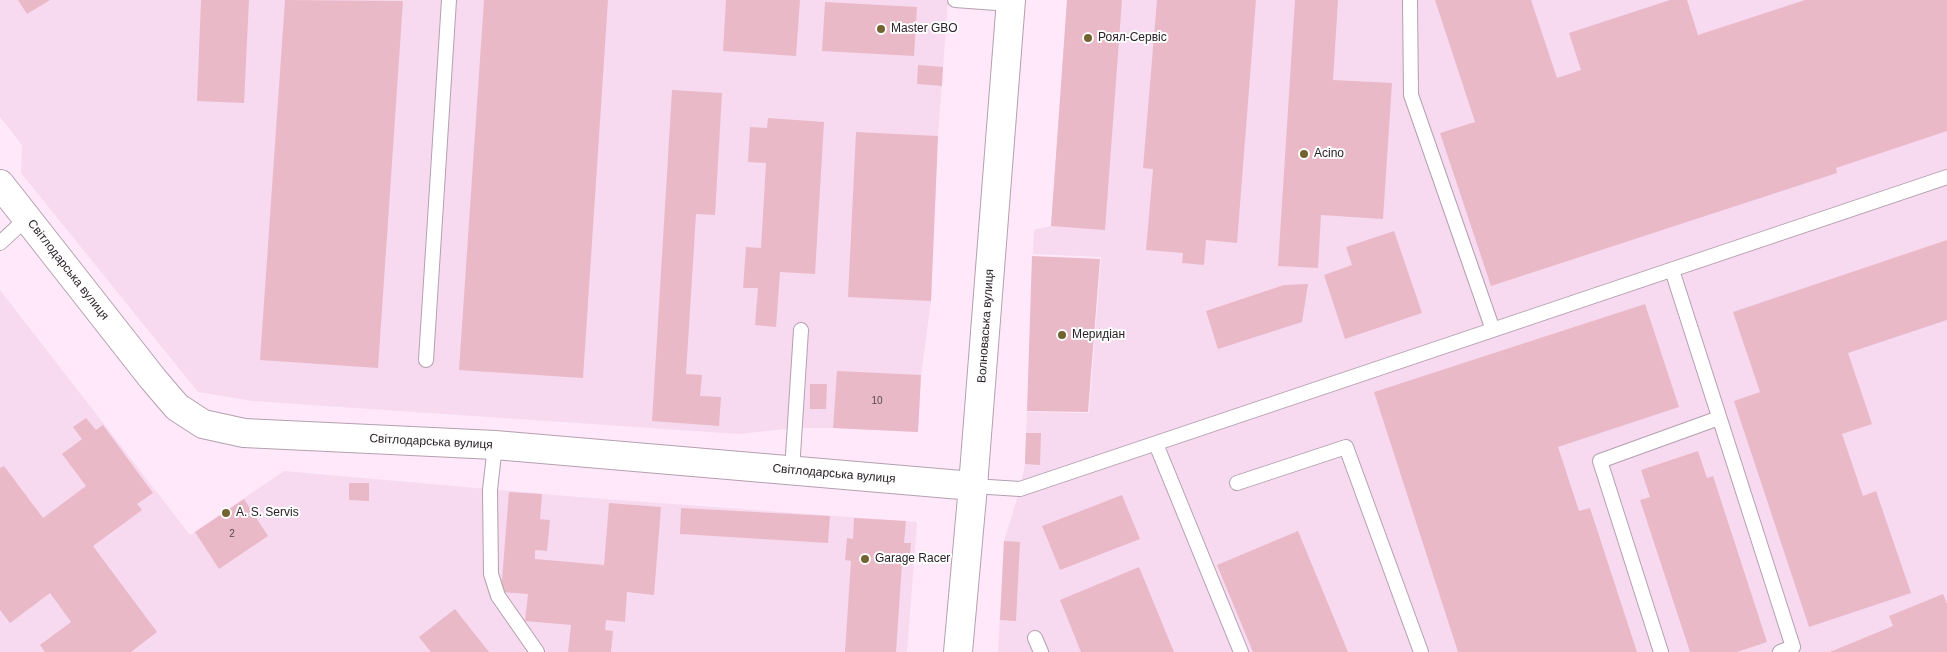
<!DOCTYPE html>
<html>
<head>
<meta charset="utf-8">
<style>
	body { margin:0 }
	canvas { display:block; background:#fee8f9 }
</style>
</head>
<body>
<canvas width="1947" height="652"></canvas>
<script>
const c = document.querySelector('canvas').getContext('2d');
c.lineJoin = 'round';
function paint(path, color) {
  c.fillStyle = color;
  c.fill(path, 'evenodd');
}
function toPath(rows) {
  const path = new Path2D();
  for (const r of rows) {
    path.moveTo(r[0], r[1]);
    for (let i = 2; i < r.length; i += 2) path.lineTo(r[i], r[i + 1]);
  }
  return path;
}
function trace(path, color, width, dash) {
  c.strokeStyle = color;
  c.lineWidth = width;
  c.lineCap = dash ? 'butt' : 'round';
  c.setLineDash(dash || []);
  c.stroke(path);
}
function write(font, color, halo, rows, align = 'center') {
  c.font = font + ' Arial,sans-serif';
  c.lineWidth = 4;
  c.setLineDash([]);
  c.textBaseline = 'middle';
  c.strokeStyle = halo;
  c.fillStyle = color;
  for (const [text, x, y, turn = 0] of rows) {
    c.save();
    c.translate(x, y);
    c.rotate((+turn || 0) * Math.PI / 180);
    c.textAlign = isNaN(turn) ? turn : align;
    if (halo) c.strokeText(text, 0, 0);
    c.fillText(text, 0, 0);
    c.restore();
  }
}
paint(toPath([
	[0,0,948,0,938,136,931,301,921,375,918,432,833,428,794,428,739,434,253,401,198,392,21,173,22,145,0,117],
	[1067,0,1947,0,1947,652,998,652,1004,541,1020,489,1025,464,1027,412,1089,413,1101,257,1033,254,1034,230,1051,226],
	[0,290,190,535,284,471,578,497,917,522,907,652,0,652]
]), '#f7daf0');
paint(toPath([
	[18,0,50,0,27,14],
	[201,0,249,0,244,103,197,101],
	[285,0,403,1,378,368,260,360],
	[484,0,608,0,583,378,459,370],
	[726,0,800,0,796,56,723,51],
	[1067,0,1122,0,1105,230,1051,226],
	[1157,0,1256,0,1237,243,1206,240,1204,265,1182,263,1183,253,1146,250,1153,169,1143,168],
	[1295,0,1338,0,1333,80,1392,83,1383,219,1321,215,1318,268,1278,266],
	[1435,0,1531,0,1557,78,1581,70,1569,33,1670,0,1687,0,1698,35,1805,0,1947,0,1947,131,1836,168,1837,173,1491,286,1440,133,1475,122],
	[825,2,917,7,914,56,822,51],
	[918,65,943,67,942,86,917,84],
	[672,90,722,93,715,215,696,214,686,374,702,375,700,396,721,397,719,426,652,421],
	[768,118,824,122,815,274,780,272,776,327,755,325,758,288,743,288,746,247,761,248,766,163,748,162,750,127,767,128],
	[856,132,938,136,931,301,848,297],
	[1394,231,1422,313,1345,339,1324,275,1352,265,1346,247],
	[1947,240,1947,320,1848,353,1872,424,1842,434,1863,496,1876,491,1911,593,1809,627,1734,401,1760,392,1733,312],
	[1032,256,1100,259,1088,412,1027,411],
	[1308,284,1302,322,1218,349,1206,311,1284,285],
	[1645,304,1679,407,1558,447,1579,511,1590,508,1637,652,1458,652,1374,392],
	[837,371,921,375,918,432,833,428],
	[810,384,827,384,826,409,810,409],
	[86,418,96,430,103,425,153,493,137,504,142,510,93,546,157,632,131,652,45,652,40,645,71,622,50,593,10,623,0,610,0,468,4,466,43,518,86,486,62,454,82,439,73,427],
	[1026,433,1041,433,1040,465,1025,464],
	[1698,451,1707,478,1713,476,1767,642,1737,652,1690,652,1640,500,1650,497,1641,470],
	[349,483,369,483,369,501,349,500],
	[509,492,542,494,540,519,550,520,547,551,535,550,535,559,604,565,609,503,661,507,654,595,627,592,625,622,606,620,605,630,613,631,611,652,568,652,571,625,525,621,528,594,501,592],
	[1122,495,1140,539,1060,570,1042,526],
	[244,499,268,536,219,569,195,532],
	[681,508,830,516,828,543,680,534],
	[854,518,906,521,904,543,911,543,909,565,902,564,896,652,845,652,851,561,845,560,847,538,853,539],
	[1298,531,1348,652,1253,652,1217,565],
	[1004,541,1020,542,1016,621,1000,620],
	[1139,567,1174,652,1081,652,1060,600],
	[1943,594,1947,604,1947,652,1830,652,1893,626,1889,616],
	[455,609,489,652,431,652,419,637]
]), '#eab9c8');
const service = toPath([
	[955,0,1010,4],
	[1410,0,1411,95,1493,330],
	[0,243,27,218],
	[1672,270,1793,647,1780,652],
	[426,360,449,0],
	[1156,444,1241,652],
	[495,445,490,490,491,574,498,596,537,652],
	[792,470,801,330],
	[1237,483,1346,447,1421,652],
	[973,486,1020,489,1947,177],
	[1035,638,1041,652],
	[1661,652,1600,461,1719,418]
]);
const minor = toPath([
	[0,184,153,379,177,407,203,424,244,433,495,445,973,486],
	[958,652,973,486,1011,0]
]);
trace(service, '#b4a0af', 16);
trace(minor, '#b4a0af', 30);
trace(service, '#fff', 14);
trace(minor, '#fff', 28);
for (const [x, y, r, color] of [
	[881,29,5,"#736331"],
	[1088,38,5,"#736331"],
	[1304,154,5,"#736331"],
	[1062,335,5,"#736331"],
	[226,513,5,"#736331"],
	[865,559,5,"#736331"]
]) {
  const dot = new Path2D();
  dot.arc(x, y, r, 0, 2 * Math.PI);
  c.fillStyle = color;
  c.fill(dot);
  trace(dot, '#fdfdfd', 2);
}
write('10px', '#5a4850', null, [
	["10",877,401],
	["2",232,534]
]);
write('12px', '#2a2228', '#fdfdfd', [
	["Master GBO",891,29],
	["Роял-Сервіс",1098,38],
	["Acino",1314,154],
	["Меридіан",1072,335],
	["A. S. Servis",236,513],
	["Garage Racer",875,559]
], 'left');
write('12px', '#2a2228', '#fdfdfd', [
	["Світлодарська вулиця",68,270,52],
	["Волноваська вулиця",986,326,-86],
	["Світлодарська вулиця",431,442,3],
	["Світлодарська вулиця",834,474,5]
]);
</script>
</body>
</html>
